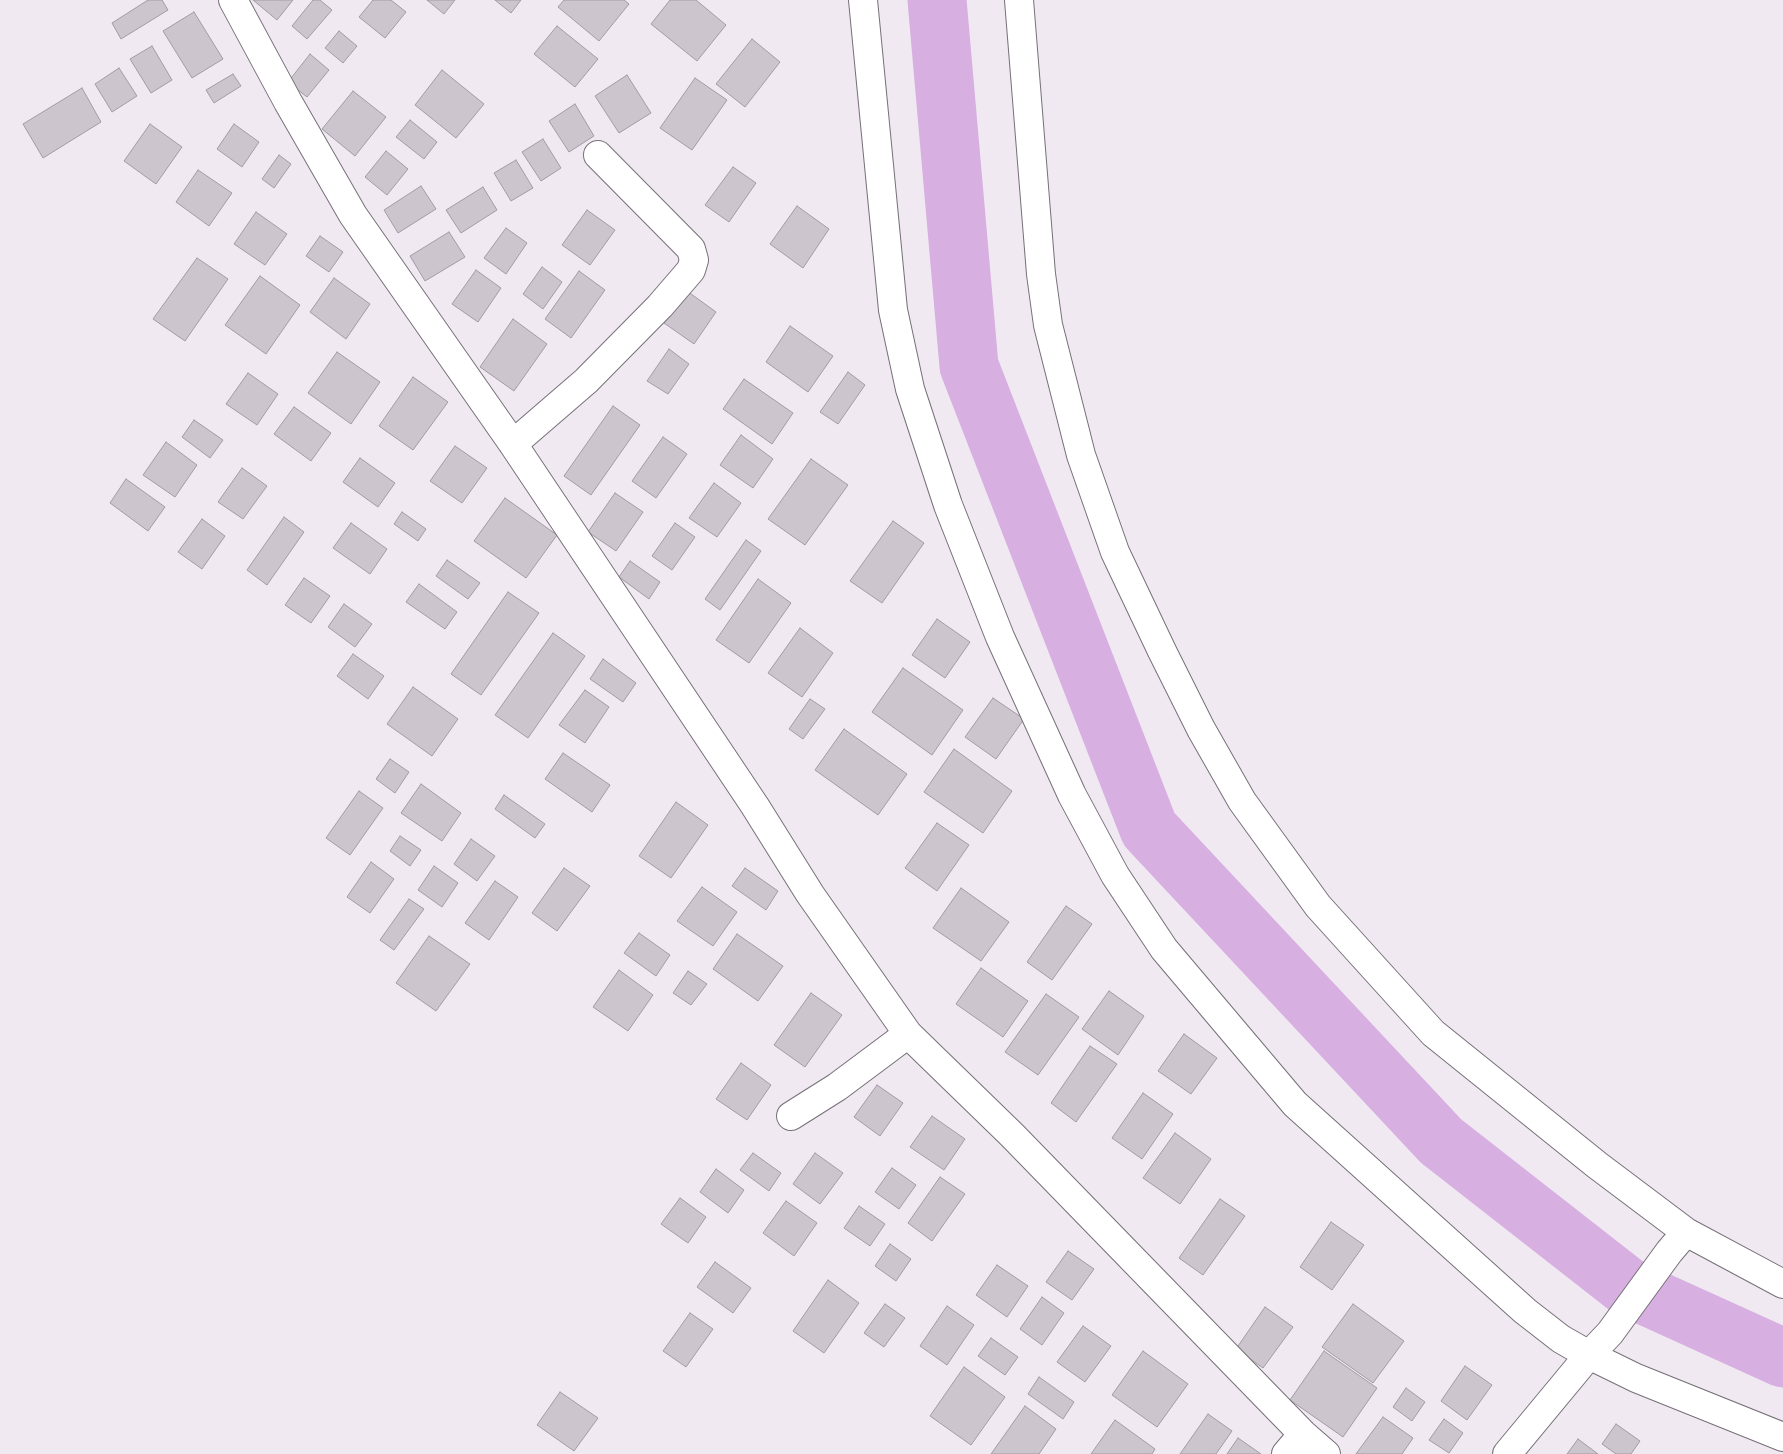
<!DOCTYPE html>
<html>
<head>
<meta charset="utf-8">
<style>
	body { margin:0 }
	canvas { display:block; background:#f0e9f2 }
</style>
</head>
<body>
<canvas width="1783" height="1454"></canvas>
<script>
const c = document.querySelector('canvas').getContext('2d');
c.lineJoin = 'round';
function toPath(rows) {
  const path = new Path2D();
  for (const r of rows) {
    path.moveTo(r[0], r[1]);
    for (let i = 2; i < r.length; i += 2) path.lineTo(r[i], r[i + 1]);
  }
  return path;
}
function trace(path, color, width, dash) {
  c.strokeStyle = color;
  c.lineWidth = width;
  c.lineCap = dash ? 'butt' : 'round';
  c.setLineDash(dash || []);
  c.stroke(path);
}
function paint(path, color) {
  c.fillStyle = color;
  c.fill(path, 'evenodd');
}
trace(toPath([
	[937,0,969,366,1149,829,1441,1141,1629,1288,1783,1358]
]), '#d8afe1', 59);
const building = toPath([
	[148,0,162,0,168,10,121,39,112,23,148,0],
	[253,0,293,0,277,20,253,0],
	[313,0,320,0,332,10,307,39,292,26,313,0],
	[373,0,391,0,406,12,385,38,359,17,373,0],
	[427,0,455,0,444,14,427,0],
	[495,0,521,0,511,13,495,0],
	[564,0,624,0,629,4,599,41,558,7,564,0],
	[670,0,696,0,726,25,697,61,651,24,670,0],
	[194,12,223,59,192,78,163,31,194,12],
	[557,26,598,59,575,87,534,54,557,26],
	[339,31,357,46,343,63,325,48,339,31],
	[752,39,780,62,745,107,716,84,752,39],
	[152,46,172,80,151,93,130,59,152,46],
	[310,54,329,70,307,97,288,82,310,54],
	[119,68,137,96,112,112,95,84,119,68],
	[442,70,484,104,456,138,415,105,442,70],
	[233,74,241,86,214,103,206,90,233,74],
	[627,75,651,113,619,133,595,96,627,75],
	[695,78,727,100,692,150,660,128,695,78],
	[82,88,101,122,43,158,23,124,82,88],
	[353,91,386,117,355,156,322,129,353,91],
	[575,104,594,136,569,152,549,121,575,104],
	[410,120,437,142,424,159,396,137,410,120],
	[150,124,182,147,156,184,124,161,150,124],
	[234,124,259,142,242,167,217,149,234,124],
	[543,139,561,168,541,181,522,152,543,139],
	[386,151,408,169,387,195,365,177,386,151],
	[279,155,291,164,274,188,262,179,279,155],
	[516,160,533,188,511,201,494,173,516,160],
	[733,167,756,183,729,222,705,205,733,167],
	[198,170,232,193,209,226,176,202,198,170],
	[421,186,436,209,398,233,384,210,421,186],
	[483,187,497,210,461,233,446,210,483,187],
	[797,206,829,229,803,268,770,244,797,206],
	[587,210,615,230,590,265,562,245,587,210],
	[256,212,287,234,265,265,234,244,256,212],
	[506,228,527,243,506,274,484,258,506,228],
	[449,232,465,257,425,281,410,256,449,232],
	[320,236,343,252,329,272,306,256,320,236],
	[197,258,228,279,185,341,153,319,197,258],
	[542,267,562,282,543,309,523,294,542,267],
	[476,270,501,288,478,322,452,304,476,270],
	[579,271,605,290,571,338,545,319,579,271],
	[260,276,300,305,266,354,225,325,260,276],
	[334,278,370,304,346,339,310,312,334,278],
	[687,291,716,312,694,344,664,323,687,291],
	[513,319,547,344,514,391,480,367,513,319],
	[790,326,833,356,808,392,766,362,790,326],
	[669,349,689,364,668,394,647,381,669,349],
	[337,352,380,382,351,424,308,393,337,352],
	[848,372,865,385,838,424,820,412,848,372],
	[248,373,278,394,257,425,226,404,248,373],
	[413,377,448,402,413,450,379,426,413,377],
	[744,379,793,413,772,444,723,409,744,379],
	[613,406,640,425,591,495,564,476,613,406],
	[294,407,331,433,311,461,274,434,294,407],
	[194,420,223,440,210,458,182,437,194,420],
	[741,435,773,459,753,488,720,465,741,435],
	[663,437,687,454,656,498,632,481,663,437],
	[166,442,197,465,175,497,143,475,166,442],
	[455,446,487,468,462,503,430,481,455,446],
	[360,458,395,483,378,507,343,482,360,458],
	[811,459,848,485,805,545,768,519,811,459],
	[242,468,267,486,243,519,218,502,242,468],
	[126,479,165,507,148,531,110,503,126,479],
	[714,483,741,503,717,537,689,518,714,483],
	[615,493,643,512,616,551,588,532,615,493],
	[505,498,557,535,526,578,474,541,505,498],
	[402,512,426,529,418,541,394,524,402,512],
	[284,517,304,532,267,585,247,570,284,517],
	[202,519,225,536,202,569,178,552,202,519],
	[893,521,924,543,882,603,850,581,893,521],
	[351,523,387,549,370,574,333,548,351,523],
	[675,523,695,537,672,570,652,556,675,523],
	[746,540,761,551,720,610,705,599,746,540],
	[447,560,480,583,468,599,436,576,447,560],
	[630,561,660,582,649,599,619,577,630,561],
	[304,578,330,596,311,623,285,605,304,578],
	[758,579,791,603,749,663,716,640,758,579],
	[419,584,457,612,445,629,406,602,419,584],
	[508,592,539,613,481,695,451,674,508,592],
	[344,604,372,624,355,647,328,627,344,604],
	[937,619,970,642,945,678,912,655,937,619],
	[800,628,833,653,802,697,768,673,800,628],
	[553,633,585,656,528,738,495,715,553,633],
	[353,654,384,676,368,699,337,676,353,654],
	[603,659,636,683,623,702,590,679,603,659],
	[903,668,963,710,932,755,872,712,903,668],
	[413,687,458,719,432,756,387,724,413,687],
	[585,690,609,707,585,743,559,725,585,690],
	[993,698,1024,719,996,759,965,737,993,698],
	[810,699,825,709,803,739,789,729,810,699],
	[844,729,907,774,878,815,815,770,844,729],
	[954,749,1012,791,983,833,924,792,954,749],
	[563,753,610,785,592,812,545,779,563,753],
	[390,759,409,772,395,793,376,779,390,759],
	[421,784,461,813,442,841,401,813,421,784],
	[359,791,383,808,350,855,326,838,359,791],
	[504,795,545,824,535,838,495,809,504,795],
	[676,802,708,825,671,878,639,856,676,802],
	[937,823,969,845,937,891,905,868,937,823],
	[400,836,421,850,410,866,390,851,400,836],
	[471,839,495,856,477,881,454,864,471,839],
	[371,862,394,879,370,913,347,897,371,862],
	[434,866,458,883,442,907,418,890,434,866],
	[564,868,590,886,557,931,532,913,564,868],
	[745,868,778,891,766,910,732,886,745,868],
	[495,881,518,897,489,940,465,923,495,881],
	[702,887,737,912,713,946,677,921,702,887],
	[961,888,1009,922,981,961,933,928,961,888],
	[409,899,424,909,394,950,380,940,409,899],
	[1066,906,1092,924,1052,980,1027,962,1066,906],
	[639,933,670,955,656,976,624,953,639,933],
	[737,934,783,966,758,1001,713,969,737,934],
	[429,936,470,964,436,1011,396,983,429,936],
	[981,968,1028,1001,1003,1037,956,1004,981,968],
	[619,970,653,995,628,1031,593,1007,619,970],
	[688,971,707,984,691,1005,673,993,688,971],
	[1109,991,1144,1016,1118,1055,1082,1029,1109,991],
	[811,993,842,1015,805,1067,774,1045,811,993],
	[1046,994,1079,1017,1038,1075,1005,1052,1046,994],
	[1184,1034,1217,1058,1191,1094,1158,1071,1184,1034],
	[1090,1046,1117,1064,1076,1122,1051,1103,1090,1046],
	[741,1063,771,1085,747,1120,716,1099,741,1063],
	[877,1085,903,1103,880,1136,854,1117,877,1085],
	[1143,1093,1173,1114,1142,1159,1112,1138,1143,1093],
	[932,1116,965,1139,944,1170,910,1147,932,1116],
	[1175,1133,1211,1159,1180,1204,1143,1178,1175,1133],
	[753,1153,781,1173,769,1191,740,1170,753,1153],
	[815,1153,843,1173,820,1204,793,1184,815,1153],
	[892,1168,916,1185,899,1209,875,1192,892,1168],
	[716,1169,744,1190,728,1213,700,1192,716,1169],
	[940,1177,965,1194,932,1241,908,1223,940,1177],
	[680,1198,706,1217,688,1243,661,1224,680,1198],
	[1220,1199,1245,1216,1203,1275,1179,1258,1220,1199],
	[786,1201,817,1223,794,1256,763,1233,786,1201],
	[859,1206,885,1224,870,1246,844,1228,859,1206],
	[1331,1222,1364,1245,1332,1290,1300,1267,1331,1222],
	[890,1244,911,1259,896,1281,875,1266,890,1244],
	[1068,1251,1094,1269,1072,1300,1046,1282,1068,1251],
	[715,1262,751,1288,733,1313,697,1287,715,1262],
	[997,1265,1028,1286,1007,1317,976,1295,997,1265],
	[828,1280,859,1303,824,1353,793,1331,828,1280],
	[1042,1297,1064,1313,1042,1345,1020,1329,1042,1297],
	[885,1304,905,1318,884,1347,864,1333,885,1304],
	[1353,1304,1404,1341,1373,1383,1322,1347,1353,1304],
	[947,1306,974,1325,947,1365,920,1346,947,1306],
	[1265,1307,1293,1327,1263,1368,1236,1349,1265,1307],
	[690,1313,713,1329,686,1367,663,1351,690,1313],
	[1083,1326,1111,1346,1085,1382,1057,1362,1083,1326],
	[991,1338,1018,1357,1005,1375,978,1356,991,1338],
	[1143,1351,1188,1384,1157,1427,1112,1395,1143,1351],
	[1324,1351,1377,1388,1343,1437,1290,1400,1324,1351],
	[1465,1366,1492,1385,1467,1420,1441,1401,1465,1366],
	[964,1367,1005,1397,971,1445,930,1416,964,1367],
	[1039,1377,1074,1402,1063,1419,1028,1394,1039,1377],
	[1406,1388,1425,1402,1412,1421,1393,1407,1406,1388],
	[560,1392,598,1418,574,1451,537,1425,560,1392],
	[1025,1406,1056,1429,1039,1454,991,1454,1025,1406],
	[1208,1414,1232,1431,1216,1454,1180,1454,1208,1414],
	[1383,1417,1413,1438,1402,1454,1356,1454,1383,1417],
	[1444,1419,1463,1433,1449,1453,1429,1440,1444,1419],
	[1115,1420,1155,1449,1152,1454,1091,1454,1115,1420],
	[1616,1424,1640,1441,1631,1454,1616,1454,1602,1444,1616,1424],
	[1238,1438,1261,1454,1227,1454,1238,1438],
	[1578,1439,1598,1454,1567,1454,1578,1439]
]);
paint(building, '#ccc5ce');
trace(building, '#a29ba4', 1);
const minor = toPath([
	[233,0,288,102,353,215,513,444,755,806,810,894,908,1034,1012,1135,1303,1434,1326,1454],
	[863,0,893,310,910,389,948,505,1000,637,1072,795,1115,875,1164,949,1295,1104,1525,1311,1561,1339,1589,1355,1636,1378,1783,1437],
	[1019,0,1041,274,1048,325,1081,455,1115,552,1162,651,1201,729,1242,801,1318,906,1433,1033,1597,1165,1686,1232,1783,1284],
	[513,444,586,381,660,306,691,270,694,260,691,249,598,155],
	[791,1116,837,1087,908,1034],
	[1286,1454,1303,1434],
	[1507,1454,1589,1355,1610,1333,1669,1252,1686,1232]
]);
trace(minor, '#777078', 30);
trace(minor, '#fff', 28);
</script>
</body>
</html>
